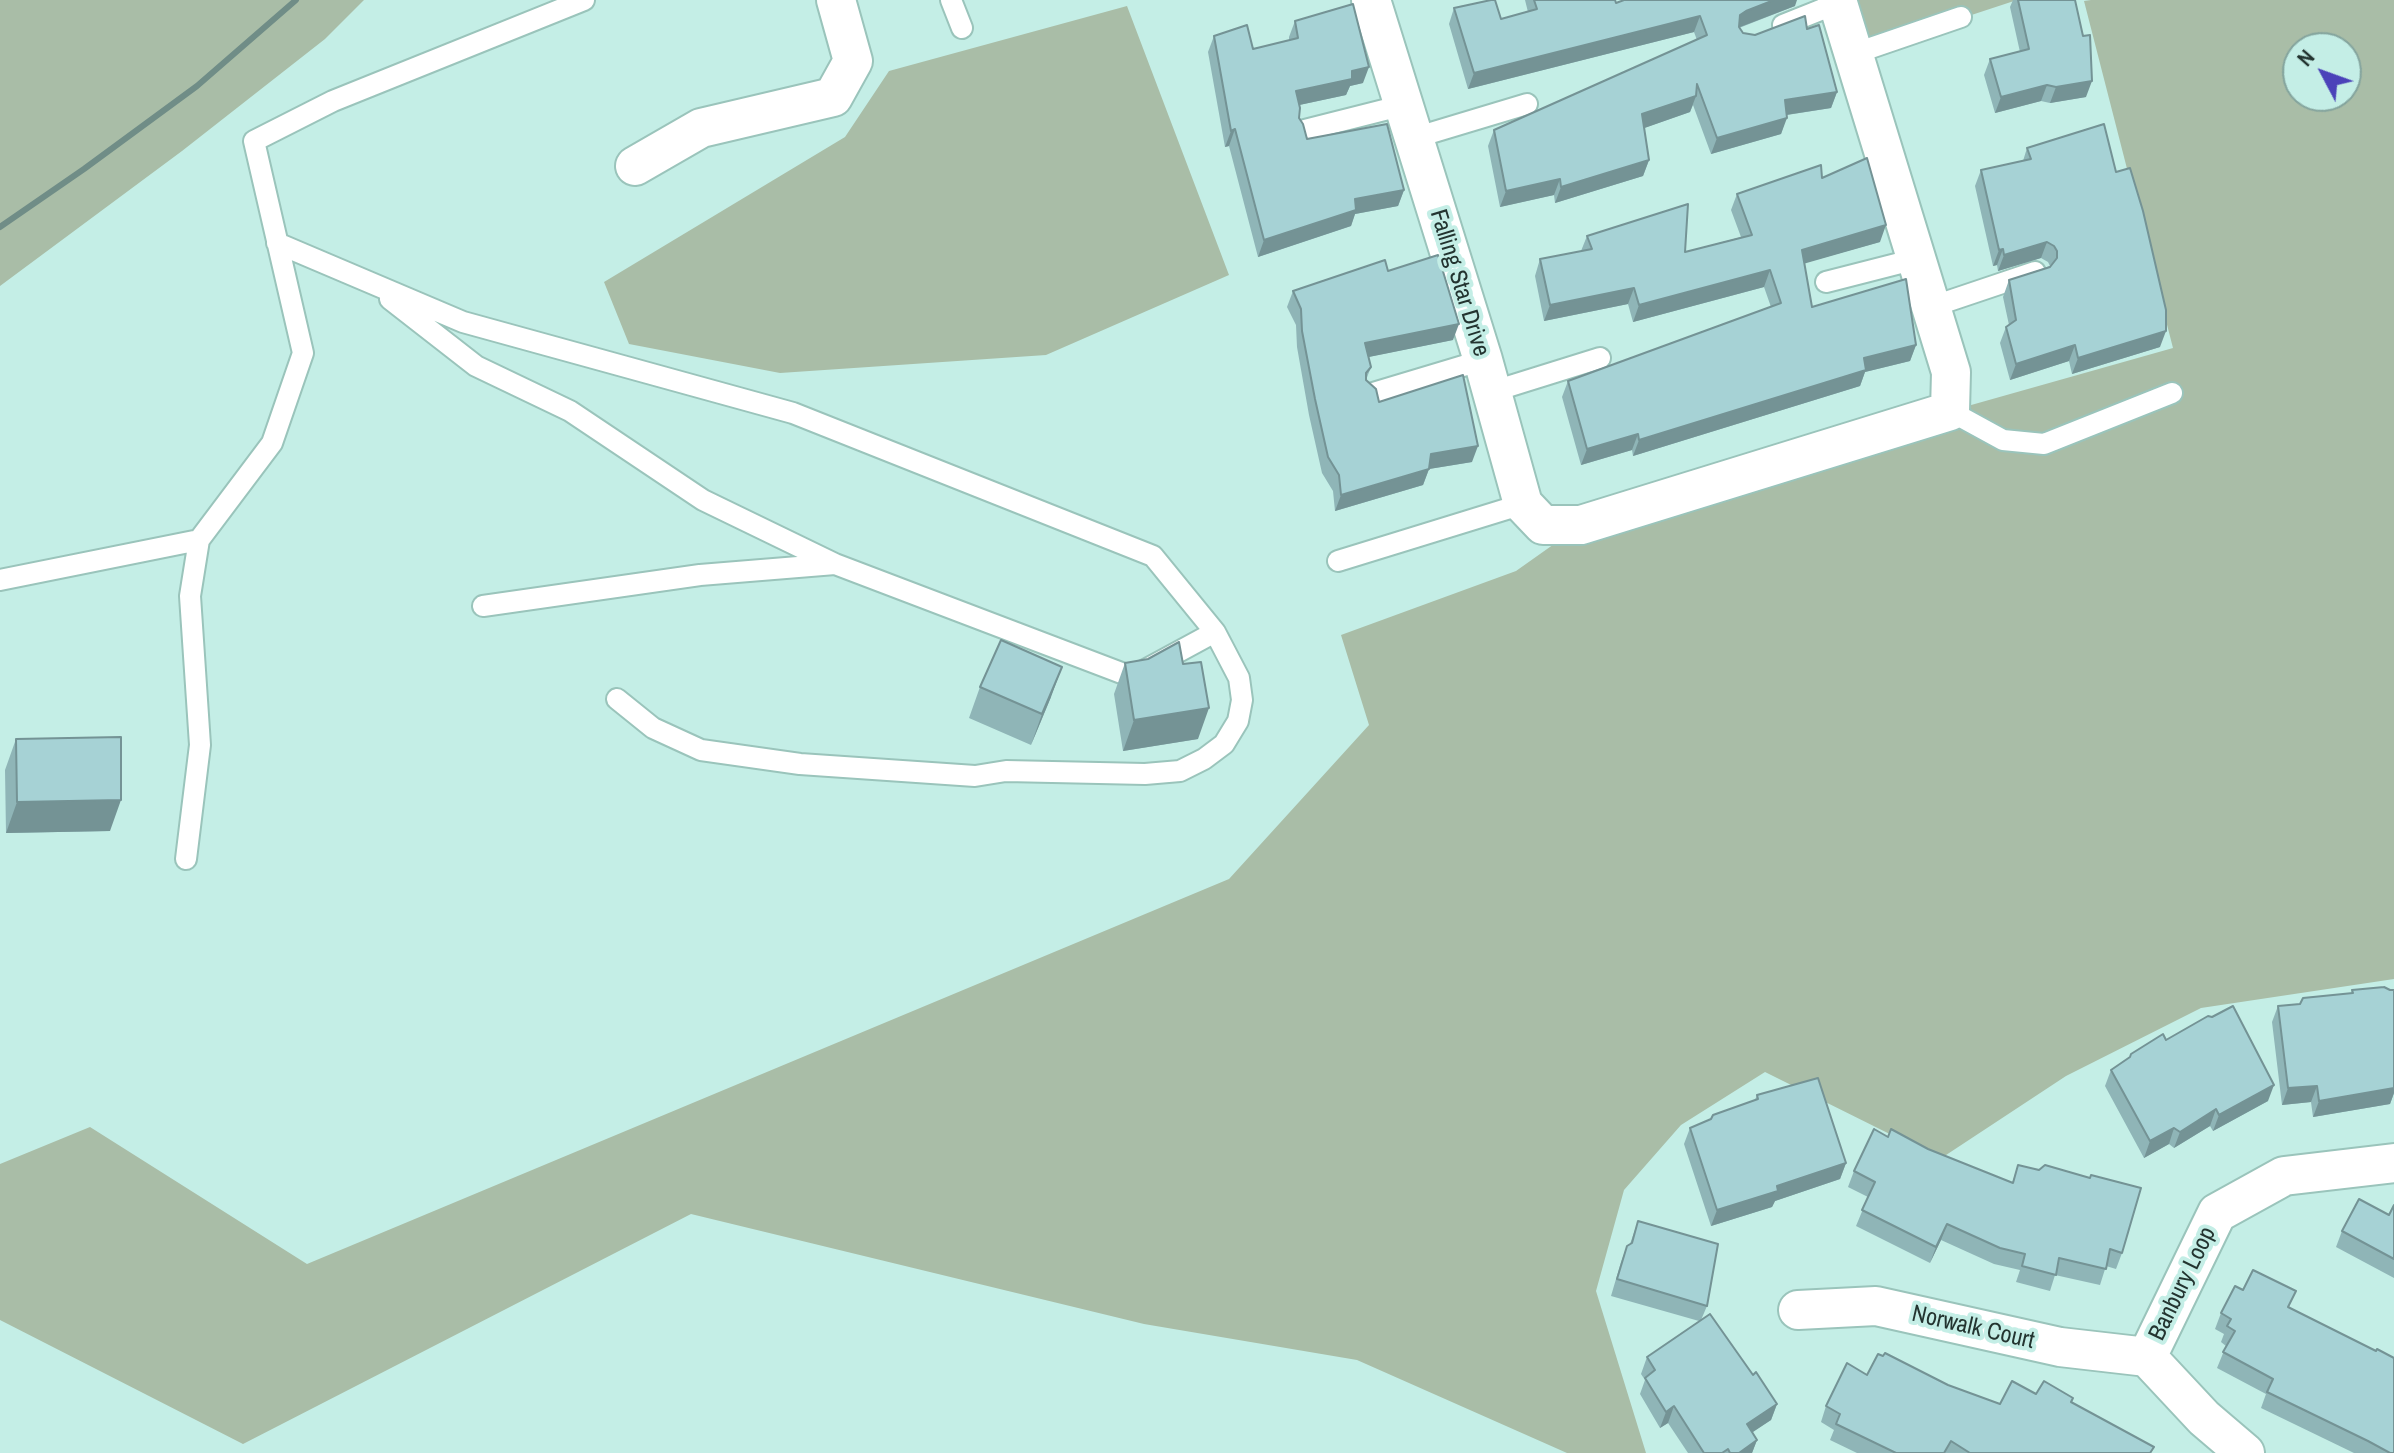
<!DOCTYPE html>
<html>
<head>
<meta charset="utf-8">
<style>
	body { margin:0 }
	#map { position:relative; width:2394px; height:1453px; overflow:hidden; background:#c4eee6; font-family:"Archivo Narrow",sans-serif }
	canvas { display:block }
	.north { position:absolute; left:2282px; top:32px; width:80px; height:80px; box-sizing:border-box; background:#c4eee6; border:2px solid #84a49d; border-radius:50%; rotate:311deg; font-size:22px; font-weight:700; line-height:32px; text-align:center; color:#233430 }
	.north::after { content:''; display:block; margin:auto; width:28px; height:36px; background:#4b42b9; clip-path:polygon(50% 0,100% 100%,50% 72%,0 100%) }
</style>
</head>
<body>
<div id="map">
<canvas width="2394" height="1453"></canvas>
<div class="north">N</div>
</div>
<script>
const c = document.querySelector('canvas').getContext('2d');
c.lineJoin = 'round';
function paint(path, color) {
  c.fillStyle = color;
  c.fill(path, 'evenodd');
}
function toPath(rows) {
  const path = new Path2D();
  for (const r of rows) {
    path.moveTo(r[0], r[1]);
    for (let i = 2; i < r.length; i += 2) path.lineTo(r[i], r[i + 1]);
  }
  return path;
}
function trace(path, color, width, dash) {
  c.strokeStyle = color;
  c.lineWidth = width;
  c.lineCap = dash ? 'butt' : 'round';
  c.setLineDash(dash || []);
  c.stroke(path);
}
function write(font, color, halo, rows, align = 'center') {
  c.font = font + ' "Archivo Narrow",sans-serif';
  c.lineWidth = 8;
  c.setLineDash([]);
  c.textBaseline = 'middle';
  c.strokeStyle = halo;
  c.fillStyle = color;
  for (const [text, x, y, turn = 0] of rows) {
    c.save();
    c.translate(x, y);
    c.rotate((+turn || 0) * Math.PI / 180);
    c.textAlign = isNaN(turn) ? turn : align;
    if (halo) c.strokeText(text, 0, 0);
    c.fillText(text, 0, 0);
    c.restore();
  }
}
paint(toPath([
	[0,0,364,0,325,39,182,151,0,286],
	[1837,0,2017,0,1853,54],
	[2091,0,2394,0,2394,979,2201,1008,2066,1076,1940,1159,1765,1072,1681,1125,1624,1190,1596,1291,1646,1453,1567,1453,1357,1360,1144,1324,691,1214,243,1444,0,1320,0,1164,90,1127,307,1264,1229,879,1369,725,1341,635,1516,571,1581,525,1950,411,2173,348,2084,1],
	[2298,48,2346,48,2346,96,2298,96],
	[1127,6,1229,275,1046,355,780,373,629,344,604,282,845,137,889,71]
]), '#a9bda7');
const lane = toPath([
	[951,0,962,28],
	[1783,25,1838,3],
	[1853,54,1961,17],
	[1305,130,1404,105],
	[1414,138,1527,104],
	[277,243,463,322,793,413,1153,556,1215,632,1132,677,835,564,700,575,483,606],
	[1826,282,1916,259],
	[390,299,476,366,570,411,703,500,835,564],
	[1931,307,2035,272],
	[1491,392,1600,358],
	[1373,393,1483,360],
	[1950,411,2003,440,2044,444,2172,393],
	[1338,561,1523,504],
	[0,580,199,540,272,443,303,353,254,141,333,101,584,0],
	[617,699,653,728,701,750,800,764,975,776,1006,771,1145,774,1180,771,1204,759,1224,744,1238,721,1242,700,1239,678,1215,632],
	[186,859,200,745,190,596,199,540]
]);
const street = toPath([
	[1371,0,1483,360,1523,504,1543,525,1581,525,1950,411,1951,372,1837,0],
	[635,166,701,128,833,97,853,61,836,0],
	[1798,1310,1876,1306,2060,1347,2147,1357],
	[2147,1357,2217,1213,2284,1176,2394,1163],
	[2147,1357,2204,1418,2245,1453]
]);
trace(lane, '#9ac4bb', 24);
trace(street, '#9ac4bb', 42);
trace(lane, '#fff', 20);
trace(street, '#fff', 38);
trace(toPath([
	[0,227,84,169,197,86,296,0]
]), '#708d87', 6);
paint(toPath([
	[1525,0,1615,0,1616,3,1795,6,1739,28,1743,33,1755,35,1807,29,1837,92,1831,108,1787,115,1781,134,1711,154,1693,105,1690,112,1644,128,1649,160,1643,176,1555,203,1554,195,1500,207,1488,146,1494,130,1697,40,1694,32,1468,89,1449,24,1454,8,1501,19,1528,12],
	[2013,0,2075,0,2086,97,2050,103,2041,101,1995,113,1984,75,1990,59,2020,52,2010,7],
	[1295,21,1363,83,1350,86,1346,95,1299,105,1299,118,1307,139,1404,190,1398,206,1355,214,1351,226,1258,257,1229,146,1225,147,1208,52,1214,36,1253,49,1289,40,1289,37],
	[2027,148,2160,347,2072,374,2069,361,2010,380,2000,343,2006,327,2009,325,2003,297,2009,280,2050,266,2048,262,2041,258,1998,271,1997,265,1993,266,1975,186,1981,170,2023,161],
	[1822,178,1880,242,1804,263,1812,307,1916,345,1910,361,1865,372,1860,386,1633,456,1632,450,1581,465,1562,397,1568,381,1771,307,1764,287,1633,322,1628,304,1544,321,1535,276,1540,259,1581,251,1587,236,1685,252,1741,237,1731,210,1737,194],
	[1388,271,1453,340,1368,357,1371,367,1366,380,1379,402,1472,462,1429,469,1423,485,1335,511,1333,491,1322,473,1309,415,1297,347,1296,325,1287,307,1293,291],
	[1125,663,1183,664,1198,739,1123,751,1114,694],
	[980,687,1051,697,1031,745,969,718],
	[16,739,110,831,6,833,5,770],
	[2352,990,2394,990,2394,1093,2390,1104,2313,1117,2311,1102,2282,1105,2272,1022,2278,1006,2300,1004,2351,993],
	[2166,1040,2268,1101,2213,1131,2210,1126,2174,1148,2169,1144,2144,1158,2105,1086,2111,1070,2130,1058],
	[1757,1095,1846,1163,1840,1179,1775,1201,1772,1207,1711,1226,1684,1144,1690,1128,1755,1100],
	[1888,1137,1928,1149,2012,1183,2018,1165,2122,1253,2116,1269,2106,1266,2100,1285,2055,1275,2050,1291,2016,1282,2020,1270,1994,1264,1941,1240,1930,1263,1856,1226,1868,1197,1848,1187,1854,1171],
	[2394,1205,2394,1278,2336,1247,2342,1231,2389,1215],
	[1638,1221,1707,1306,1701,1320,1753,1375,1777,1404,1771,1420,1752,1432,1757,1440,1752,1453,1688,1453,1668,1423,1660,1428,1640,1394,1645,1380,1641,1374,1647,1357,1699,1321,1611,1296,1621,1262,1627,1246,1630,1244],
	[2243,1290,2290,1308,2394,1453,2354,1453,2261,1408,2266,1394,2217,1368,2226,1346,2221,1342,2224,1334,2215,1329,2221,1313],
	[1867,1375,1948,1385,2000,1404,2036,1394,2071,1402,2154,1447,2151,1453,1857,1453,1830,1440,1834,1430,1821,1422,1826,1406]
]), '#8fb5b7');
paint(toPath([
	[1774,0,1797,0,1795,6,1740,27,1734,32,1740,15,1746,11],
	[1700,16,1694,32,1468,89,1474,73],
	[1369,67,1363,83,1350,86,1346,95,1290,107,1296,91,1352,71],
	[2092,81,2086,97,2050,103,2056,87],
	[2047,85,2041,101,1995,113,2001,97],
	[1837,92,1831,108,1779,116,1785,100],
	[1696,96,1690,112,1636,131,1642,114],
	[1787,118,1781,134,1711,154,1717,138],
	[1235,129,1229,146,1225,147,1231,131],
	[1649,160,1643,176,1555,203,1561,187],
	[1560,179,1554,195,1500,207,1506,191],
	[1404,190,1398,206,1355,214,1351,226,1258,257,1264,240,1355,199],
	[1886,225,1880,242,1796,266,1802,250],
	[2047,242,2041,258,1998,271,2004,255],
	[2003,249,1997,265,1993,266,1999,250],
	[1770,270,1764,287,1633,322,1639,305],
	[1634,288,1628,304,1544,321,1550,305],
	[1459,324,1453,340,1359,359,1365,343],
	[2166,331,2160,347,2072,374,2078,358],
	[1916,345,1910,361,1865,372,1860,386,1633,456,1639,440,1864,358],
	[2075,345,2069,361,2010,380,2016,364],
	[1638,434,1632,450,1581,465,1587,449],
	[1478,446,1472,462,1429,469,1423,485,1335,511,1341,495,1431,454],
	[1062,667,1051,697,1031,745,1042,714],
	[1209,708,1198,739,1123,751,1134,720],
	[121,800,110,831,6,833,17,802],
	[2394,1077,2394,1093,2390,1104,2313,1117,2319,1101],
	[2274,1085,2268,1101,2213,1131,2219,1115],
	[2317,1086,2311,1102,2282,1105,2288,1088],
	[2216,1109,2210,1126,2174,1148,2180,1132],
	[2174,1128,2169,1144,2144,1158,2150,1141],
	[1846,1163,1840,1179,1775,1201,1772,1207,1711,1226,1717,1210,1777,1186],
	[1947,1224,1941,1240,1930,1263,1936,1247],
	[1777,1404,1771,1420,1741,1440,1747,1424],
	[1674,1406,1668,1423,1660,1428,1666,1412],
	[1757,1440,1752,1453,1739,1453]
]), '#749395');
const building = toPath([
	[1491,0,1495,0,1501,19,1537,9,1534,0,1615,0,1616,3,1624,0,1774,0,1746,11,1740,15,1739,27,1743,33,1755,35,1805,16,1807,29,1819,25,1837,92,1785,100,1787,118,1717,138,1697,84,1696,96,1642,114,1649,160,1561,187,1560,179,1506,191,1494,130,1707,35,1700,16,1474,73,1454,8,1491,0],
	[2018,0,2075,0,2083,36,2090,35,2092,81,2056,87,2047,85,2001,97,1990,59,2029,49,2018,0],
	[1353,4,1369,67,1352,71,1352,79,1296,91,1300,108,1299,118,1303,124,1307,139,1387,124,1404,190,1355,199,1356,210,1264,240,1235,129,1231,131,1214,36,1247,25,1253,49,1298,38,1295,21,1353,4],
	[2104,124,2116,172,2130,168,2143,211,2166,310,2166,331,2078,358,2075,345,2016,364,2006,327,2016,320,2009,280,2050,267,2057,258,2057,251,2054,246,2047,242,2004,255,2003,249,1999,250,1981,170,2031,159,2027,148,2104,124],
	[1867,158,1886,225,1802,250,1812,307,1906,279,1916,345,1864,358,1866,370,1639,440,1638,434,1587,449,1568,381,1781,303,1770,270,1639,305,1634,288,1550,305,1540,259,1592,249,1587,236,1688,204,1685,252,1752,235,1737,194,1821,165,1822,178,1867,158],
	[1438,255,1459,324,1365,343,1371,367,1366,373,1366,380,1376,389,1379,402,1463,375,1478,446,1431,454,1429,469,1341,495,1339,475,1328,457,1315,399,1302,331,1301,309,1293,291,1385,260,1388,271,1438,255],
	[1001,640,1062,667,1042,714,980,687,1001,640],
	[1179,642,1183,664,1201,662,1209,708,1134,720,1125,663,1148,659,1179,642],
	[121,737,121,800,17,802,16,739,121,737],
	[2384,987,2390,990,2394,990,2394,1088,2319,1101,2317,1086,2288,1088,2278,1006,2300,1004,2303,998,2353,993,2352,990,2384,987],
	[2233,1006,2274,1085,2219,1115,2216,1109,2180,1132,2174,1128,2150,1141,2111,1070,2130,1057,2131,1054,2163,1034,2166,1040,2208,1016,2212,1017,2233,1006],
	[1818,1078,1846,1163,1777,1186,1778,1191,1717,1210,1690,1128,1711,1119,1713,1115,1758,1099,1757,1095,1818,1078],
	[1874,1129,1888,1137,1891,1129,1928,1149,2013,1183,2018,1165,2039,1170,2045,1165,2090,1178,2091,1175,2141,1188,2122,1253,2110,1249,2106,1269,2059,1258,2056,1275,2022,1266,2025,1254,2000,1248,1947,1224,1936,1247,1862,1210,1875,1182,1854,1171,1874,1129],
	[2359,1199,2389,1215,2394,1205,2394,1259,2342,1231,2359,1199],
	[1638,1221,1718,1244,1707,1306,1617,1279,1627,1246,1632,1243,1638,1221],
	[2253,1270,2296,1291,2288,1307,2376,1351,2377,1349,2394,1358,2394,1453,2390,1453,2368,1441,2267,1392,2273,1379,2223,1352,2235,1331,2227,1326,2231,1319,2221,1313,2235,1286,2243,1290,2253,1270],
	[1710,1314,1753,1375,1756,1372,1777,1404,1747,1424,1757,1440,1739,1453,1730,1453,1728,1449,1722,1453,1704,1453,1674,1406,1666,1412,1645,1378,1655,1370,1647,1357,1710,1314],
	[1885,1353,1948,1385,2000,1404,2012,1381,2036,1394,2044,1381,2073,1398,2071,1402,2154,1447,2150,1453,1970,1453,1951,1441,1944,1453,1896,1453,1836,1424,1840,1414,1826,1406,1847,1363,1867,1375,1878,1354,1883,1356,1885,1353]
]);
paint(building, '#a6d2d5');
trace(building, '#749395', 2);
write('24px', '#233430', '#c4eee6', [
	["Falling Star Drive",1459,283,73],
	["Banbury Loop",2183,1284,-64],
	["Norwalk Court",1973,1328,13]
]);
</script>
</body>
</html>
